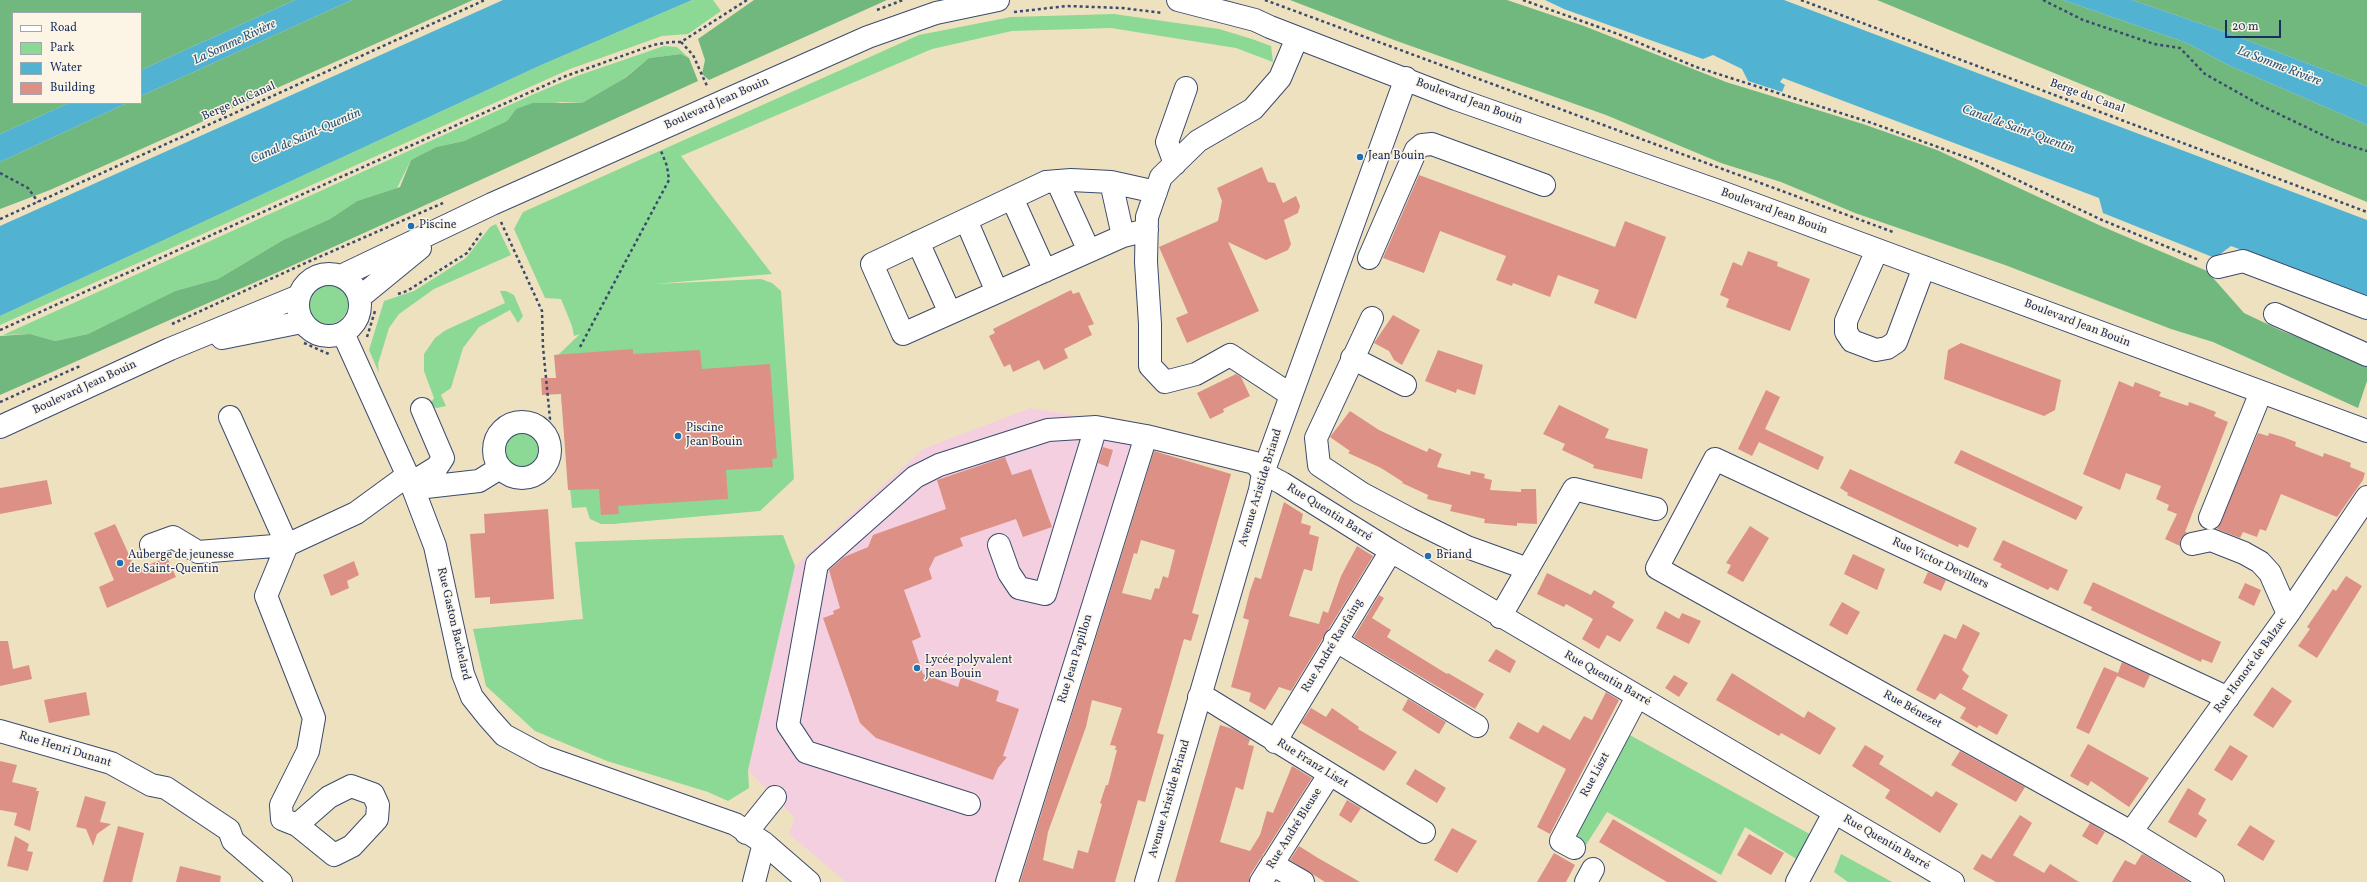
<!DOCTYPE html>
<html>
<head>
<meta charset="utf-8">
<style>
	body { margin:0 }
	#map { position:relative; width:2367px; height:882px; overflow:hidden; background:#eee1c0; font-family:Vollkorn,serif }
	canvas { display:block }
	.legend { position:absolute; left:12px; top:12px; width:130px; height:92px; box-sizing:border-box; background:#fcf5e5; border:1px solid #a2a6af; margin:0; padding:5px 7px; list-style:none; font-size:12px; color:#1b2f5e }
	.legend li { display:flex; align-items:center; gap:8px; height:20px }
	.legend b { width:20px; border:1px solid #a2a6af }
	.scale { position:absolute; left:2225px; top:20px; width:56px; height:18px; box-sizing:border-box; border:2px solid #1b2f5e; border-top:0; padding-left:5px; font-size:12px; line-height:14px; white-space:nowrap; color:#1b2f5e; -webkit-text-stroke:3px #fcf5e5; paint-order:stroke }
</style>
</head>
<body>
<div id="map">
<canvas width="2367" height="882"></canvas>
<ul class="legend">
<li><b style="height:5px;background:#fff"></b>Road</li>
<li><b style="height:11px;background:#8cd895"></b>Park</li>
<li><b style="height:11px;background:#52b2d1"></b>Water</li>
<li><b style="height:11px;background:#dd9186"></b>Building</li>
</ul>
<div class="scale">20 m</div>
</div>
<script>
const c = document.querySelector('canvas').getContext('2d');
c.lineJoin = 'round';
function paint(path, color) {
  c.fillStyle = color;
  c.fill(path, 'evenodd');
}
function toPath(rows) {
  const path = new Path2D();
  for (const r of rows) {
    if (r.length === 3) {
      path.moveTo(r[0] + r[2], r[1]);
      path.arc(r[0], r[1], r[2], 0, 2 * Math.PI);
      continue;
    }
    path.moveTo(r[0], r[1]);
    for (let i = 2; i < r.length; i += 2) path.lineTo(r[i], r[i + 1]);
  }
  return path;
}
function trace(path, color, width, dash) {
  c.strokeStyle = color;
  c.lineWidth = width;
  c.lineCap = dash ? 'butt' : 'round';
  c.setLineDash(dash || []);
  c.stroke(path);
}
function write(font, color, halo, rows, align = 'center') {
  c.font = font + ' Vollkorn,serif';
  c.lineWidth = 3;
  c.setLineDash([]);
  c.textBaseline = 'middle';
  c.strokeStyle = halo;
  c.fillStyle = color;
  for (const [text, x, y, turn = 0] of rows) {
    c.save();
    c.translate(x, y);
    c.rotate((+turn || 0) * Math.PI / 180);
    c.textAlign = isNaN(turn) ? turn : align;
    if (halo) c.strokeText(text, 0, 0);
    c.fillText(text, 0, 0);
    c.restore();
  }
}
paint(toPath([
	[1031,408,1138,426,996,882,846,882,789,834,795,818,748,770,795,566,923,449]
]), '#f3cfdf');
paint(toPath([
	[692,0,713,0,721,11,688,34,662,36,570,69,0,325,0,316,539,66],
	[1114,14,1219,29,1252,39,1271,46,1273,62,1236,48,1111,28,1012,31,932,49,681,156,772,274,654,284,761,279,772,283,781,291,794,479,760,511,613,524,601,524,590,519,586,507,572,508,557,356,580,334,574,336,572,326,561,299,545,298,514,229,523,212,919,35,1011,17],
	[664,46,677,47,689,58,681,54,649,58,622,80,582,103,561,102,516,109,507,121,464,141,436,147,411,160,397,188,357,201,330,219,283,240,218,279,175,291,88,334,55,341,30,334,3,335,534,94,577,76],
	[496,224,511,255,434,289,399,314,389,328,378,364,379,373,369,350,384,301,414,291,466,258,490,227],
	[328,304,20],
	[500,291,506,291,514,295,523,316,518,323,510,310,479,327,463,348,451,388,441,395,446,406,437,408,429,406,434,398,424,371,424,354,435,338,446,330,505,303],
	[522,450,20],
	[783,535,795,566,748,770,749,788,728,801,708,792,607,761,535,731,486,686,473,629,583,619,575,542],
	[1628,734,1815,837,1798,860,1745,827,1721,875,1607,812,1584,848,1572,839],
	[1841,854,1892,882,1848,882,1834,872]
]), '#8cd895');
paint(toPath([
	[0,0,295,0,141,70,141,13,13,13,13,103,69,103,0,134],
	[352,0,473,0,50,190,0,209,0,162,127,103,141,103,141,96],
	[754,0,887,0,709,80,702,74,705,60,698,39],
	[1290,0,1507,0,1584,26,1726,82,1863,124,1937,150,2101,226,2207,271,2244,313,2282,331,2367,364,2367,381,2358,408,2213,342,2171,329,2005,265,1855,213,1781,182,1721,163,1606,115,1394,40],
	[1877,0,2063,0,2187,43,2228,65,2367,125,2367,202],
	[2132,0,2367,0,2367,86,2228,33],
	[681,54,689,58,698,81,276,273,0,395,0,336,30,334,55,341,88,334,175,291,218,279,283,240,330,219,357,201,400,187,411,160,436,147,464,141,507,121,516,109,533,103,582,103,625,78,649,58]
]), '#71b87e');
paint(toPath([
	[295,0,352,0,141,96,141,70],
	[503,0,692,0,539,66,0,316,0,226],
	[1545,0,1784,0,2367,220,2367,296,2231,246,2215,258,2103,213,2099,198,1783,78,1780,82,1785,85,1782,92,1748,81,1742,69,1713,55,1703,59,1564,9],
	[2063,0,2132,0,2228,33,2367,86,2367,125,2228,65,2187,43],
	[69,103,127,103,0,162,0,134]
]), '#52b2d1');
paint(toPath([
	[1262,167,1268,182,1275,183,1283,203,1296,196,1300,206,1298,213,1284,220,1291,244,1288,250,1266,260,1228,242,1259,311,1187,343,1176,318,1188,313,1159,247,1218,221,1222,201,1217,188],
	[1419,175,1615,247,1625,221,1666,237,1636,319,1594,303,1599,290,1558,275,1550,297,1513,283,1512,286,1496,280,1506,256,1440,231,1424,273,1383,258],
	[1748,251,1778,262,1777,266,1810,279,1790,331,1726,307,1729,299,1720,295,1733,262,1742,266],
	[1071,290,1073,294,1079,292,1094,324,1088,326,1092,335,1064,349,1068,358,1044,370,1039,360,1013,372,1010,364,1004,367,989,336,995,333,993,329],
	[1393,315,1420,330,1402,365,1394,360,1389,351,1374,343],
	[1961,343,2061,380,2055,410,2044,416,1944,379,1948,350],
	[633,349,633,354,700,350,702,369,770,364,777,458,772,459,773,467,726,470,728,499,618,506,619,514,601,515,599,489,568,490,561,394,542,395,541,378,556,378,554,355],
	[1438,350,1483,365,1475,395,1457,389,1456,393,1425,381],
	[1236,374,1241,377,1250,396,1223,409,1224,412,1210,419,1197,393],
	[2119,381,2133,387,2135,382,2161,392,2159,396,2188,406,2189,402,2203,407,2216,412,2214,416,2228,422,2185,532,2187,532,2180,540,2180,546,2165,539,2177,514,2167,510,2169,505,2156,499,2161,486,2126,473,2120,490,2083,474],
	[1766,390,1780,397,1765,429,1824,457,1818,470,1759,442,1752,456,1738,449],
	[1559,405,1609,429,1605,438,1648,449,1642,479,1593,468,1594,465,1562,450,1565,444,1543,434],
	[1350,411,1379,430,1409,444,1427,452,1429,448,1442,454,1437,467,1470,475,1471,471,1485,474,1484,478,1492,480,1490,490,1521,492,1521,489,1536,489,1537,524,1517,523,1517,526,1484,523,1485,519,1450,511,1452,505,1427,499,1428,495,1402,483,1403,482,1381,468,1348,453,1350,451,1330,437],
	[2258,433,2268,436,2269,433,2283,437,2296,442,2295,446,2323,457,2324,453,2338,458,2351,463,2350,467,2365,473,2363,480,2337,517,2281,494,2266,531,2260,529,2257,537,2243,532,2240,538,2217,529],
	[1103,447,1113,450,1108,467,1098,463],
	[1961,450,2083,507,2076,520,1954,463],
	[1154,451,1231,474,1192,613,1199,615,1191,641,1184,639,1157,733,1164,735,1145,802,1138,800,1115,882,1020,882],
	[1141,540,1175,550,1168,578,1163,576,1159,589,1155,588,1151,600,1122,593,1134,553,1137,554],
	[1092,700,1122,708,1110,745,1116,746,1115,750,1117,750,1108,785,1106,785,1100,803,1102,804,1088,853,1078,850,1073,869,1043,860,1048,832,1086,727],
	[1005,457,1012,475,1031,469,1052,527,1023,537,1016,519,960,538,963,546,935,557,929,569,932,579,904,590,921,637,912,641,923,674,958,687,961,677,999,691,996,701,1019,709,1003,756,1007,757,998,768,993,780,876,738,860,723,823,618,834,614,833,611,840,608,829,570,844,557,868,547,873,535,946,509,937,480],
	[1850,469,1977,528,1968,548,1959,544,1958,547,1847,495,1848,493,1840,488],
	[47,480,52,504,0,514,0,488],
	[1284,502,1303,514,1301,523,1311,526,1309,534,1319,537,1312,571,1304,569,1289,616,1319,624,1323,611,1328,613,1341,576,1357,546,1373,556,1291,691,1279,687,1265,710,1249,701,1251,693,1231,687,1249,620,1243,618,1250,591,1255,577,1261,579],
	[548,509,554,599,490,604,490,597,475,598,470,534,485,533,484,514],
	[115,524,136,570,167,557,176,577,107,608,99,587,114,580,94,533],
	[1750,526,1769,538,1743,582,1727,573,1731,565,1726,563],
	[2003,540,2068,570,2058,591,2050,587,2048,590,2000,567,2002,564,1993,560],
	[1853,554,1885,569,1877,590,1844,574],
	[354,561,359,575,347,581,349,588,331,596,323,575],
	[1928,572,1946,580,1941,591,1923,583],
	[1547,573,1591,595,1594,590,1615,602,1612,607,1634,620,1620,642,1607,635,1599,649,1582,639,1593,619,1566,604,1564,607,1537,594],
	[2346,576,2362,586,2317,658,2298,646,2310,629,2307,627,2333,589,2336,591],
	[2093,582,2221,642,2212,663,2202,659,2201,662,2091,610,2092,607,2083,603],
	[2245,583,2261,590,2254,606,2238,598],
	[1379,595,1384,598,1372,618,1391,630,1387,637,1447,674,1448,673,1484,694,1475,709,1354,637],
	[1842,602,1860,612,1847,635,1829,625],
	[1665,611,1679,619,1682,613,1701,621,1689,644,1656,628],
	[1963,624,1980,633,1962,670,1969,676,1962,689,2008,715,1997,735,1979,725,1977,728,1960,718,1966,708,1940,693,1935,700,1916,690,1944,634,1956,639],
	[0,641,8,641,13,669,29,665,32,679,0,686],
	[1496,649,1516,661,1510,673,1488,661],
	[2122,662,2150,675,2144,688,2117,676,2089,734,2076,728,2104,667,2118,673],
	[1732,673,1804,718,1808,711,1836,728,1820,755,1781,733,1779,736,1716,700],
	[1674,675,1688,683,1679,697,1665,688],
	[2272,687,2292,701,2273,728,2253,715],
	[86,692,90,715,49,723,44,700],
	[1606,692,1619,700,1550,834,1537,827,1566,769,1509,738,1518,722,1538,733,1543,725,1570,740,1584,716,1592,720],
	[1408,699,1446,722,1439,734,1402,710],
	[1311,708,1326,717,1332,708,1359,727,1358,729,1397,752,1384,771,1301,723],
	[1220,725,1233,729,1250,739,1248,745,1254,746,1243,790,1236,787,1220,842,1250,851,1260,835,1267,811,1273,813,1292,766,1312,778,1250,875,1249,882,1175,882],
	[2088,744,2149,778,2129,807,2091,781,2088,786,2070,776],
	[1865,745,1884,756,1879,764,1932,797,1936,791,1958,804,1940,833,1885,798,1890,790,1852,766],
	[2230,745,2248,756,2232,781,2214,770],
	[1960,751,2025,787,2016,802,1951,765],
	[0,761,17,765,12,782,37,788,36,791,39,791,30,831,14,825,17,813,0,810],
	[1415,769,1446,788,1437,803,1406,784],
	[2188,788,2206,799,2198,814,2207,820,2196,838,2168,822],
	[85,796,106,802,100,822,111,824,97,834,93,846,86,829,76,827],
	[1347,800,1361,808,1351,823,1339,815],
	[2020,815,2032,823,2013,855,2044,873,2050,864,2079,882,1996,882,1973,869,1982,854,1991,859],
	[1613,819,1718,882,1667,882,1599,842],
	[2090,823,2105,832,2097,845,2082,836],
	[2250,825,2275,841,2263,861,2237,845],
	[118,826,144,833,132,882,103,882],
	[1452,828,1477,841,1457,873,1434,860],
	[1749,834,1784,853,1771,875,1737,855],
	[15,836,29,844,27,851,33,852,28,871,7,866],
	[1299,846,1318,858,1360,882,1325,882,1290,860],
	[1554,853,1575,865,1566,882,1537,882],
	[2142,854,2145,855,2189,882,2112,882,2125,860,2135,865],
	[180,866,221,876,220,882,176,882]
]), '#dd9186');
const minor = toPath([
	[1178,0,1255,20,1270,27,1456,99,1721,192,2367,431],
	[1175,164,1167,142,1186,88],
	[1057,181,1089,251],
	[1111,182,1123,236],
	[1012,198,1045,271],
	[966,220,997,292],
	[1147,230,1123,236,903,334,872,264,1046,182,1071,180,1111,182,1156,192],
	[918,242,950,313],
	[1877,250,1846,321,1846,332,1852,341,1876,350,1887,348,1896,342,1924,267],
	[1369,258,1416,150,1422,145,1432,144,1544,185],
	[2218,267,2243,261,2367,308],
	[329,305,31],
	[341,276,492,204,868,37,936,13,998,0],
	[359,298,420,248],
	[2275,314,2367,355],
	[1372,318,1316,438,1319,465,1361,493,1410,519,1467,547,1528,569],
	[343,333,411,483,435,546,463,674,472,697,488,717,504,735,545,757,735,824,764,843,809,882],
	[222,338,302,322],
	[1352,358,1405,385],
	[1291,395,1230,355,1196,374,1165,382,1150,366,1150,324,1146,262,1147,217,1161,177,1198,141,1253,109,1280,78,1297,38],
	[230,417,287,545,356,513,408,475],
	[522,450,28],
	[0,427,170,349,299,296],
	[411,483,437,467,443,458,422,409],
	[415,493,426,487,479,481,500,468],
	[2210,518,2261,392],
	[2192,544,2211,540,2244,553,2260,562,2270,573,2288,614],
	[151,545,173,537,198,552,287,545,266,596,314,718,308,751,281,805,282,819,297,825,334,855,352,846,377,819,378,805,373,794,351,786,329,797,297,825],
	[999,545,1009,573,1019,588,1045,594,1096,427,1146,436,1255,463,1263,473,1282,483,1391,551,1953,882],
	[1500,617,1574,489,1656,509],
	[1335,640,1477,726],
	[1199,697,1208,699,1424,832],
	[0,731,111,763,151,785,166,788,229,830,233,841,281,882],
	[1275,742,1391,551],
	[969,804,806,752,788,725,817,564,915,477,939,465,1048,430,1096,427],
	[2131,832,2288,614,2367,497],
	[746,833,775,797],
	[1574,848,1561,841,1637,697],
	[1272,864,1303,882],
	[754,882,764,843],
	[1007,882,1146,436],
	[1146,882,1260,490,1263,473,1406,78],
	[1261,882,1329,775],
	[1586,882,1593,869],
	[1797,882,1834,813],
	[2213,882,2131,832,1657,568,1715,459,2228,698]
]);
trace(minor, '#3b4a6d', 24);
trace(toPath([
	[1265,0,1893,232],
	[1523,0,1618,34,1696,67,1872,123,1979,162,2102,220,2199,260],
	[1801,0,2367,212],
	[2043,0,2083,20,2154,44,2180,48,2205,74,2262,106,2335,141,2367,151],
	[877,10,903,0],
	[1014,12,1067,6,1122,8,1163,13],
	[681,42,693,55,707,86],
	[0,173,28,188,38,202],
	[0,219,485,0],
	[501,222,542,311,543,347,550,419,541,429],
	[398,294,407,291,467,253,482,232],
	[172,324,310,261,443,203],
	[0,330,566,76,653,45,671,42,681,42,747,0],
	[367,337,375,311],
	[304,343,331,355],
	[580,347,669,180,667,166,661,151],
	[0,402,80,366]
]), '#3b4a6d', 2.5, [3, 3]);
trace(minor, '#fff', 22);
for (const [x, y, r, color] of [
	[1360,157,4,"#1f6fb2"],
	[411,226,4,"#1f6fb2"],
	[678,436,4,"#1f6fb2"],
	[1428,556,4,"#1f6fb2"],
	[120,563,4,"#1f6fb2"],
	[917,668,4,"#1f6fb2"]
]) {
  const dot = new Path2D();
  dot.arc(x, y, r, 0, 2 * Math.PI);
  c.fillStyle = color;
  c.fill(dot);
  trace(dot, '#fcf5e5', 1.5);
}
write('12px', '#1b2f5e', '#fcf5e5', [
	["Berge du Canal",2087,97,20],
	["Berge du Canal",239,102,-24],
	["Boulevard Jean Bouin",1469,102,20],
	["Boulevard Jean Bouin",717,104,-24],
	["Boulevard Jean Bouin",1774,212,20],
	["Boulevard Jean Bouin",2077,324,21],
	["Boulevard Jean Bouin",85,388,-25],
	["Avenue Aristide Briand",1261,488,-73],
	["Rue Quentin Barré",1329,513,32],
	["Rue Victor Devillers",1940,564,25],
	["Rue Gaston Bachelard",453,624,77],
	["Rue André Ranfaing",1333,646,-59],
	["Rue Jean Papillon",1076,659,-73],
	["Rue Honoré de Balzac",2251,666,-54],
	["Rue Quentin Barré",1607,679,30],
	["Rue Bénezet",1912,710,29],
	["Rue Henri Dunant",65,750,17],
	["Rue Franz Liszt",1312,764,32],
	["Rue Liszt",1596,775,-62],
	["Avenue Aristide Briand",1170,799,-74],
	["Rue André Bleuse",1295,829,-58],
	["Rue Quentin Barré",1886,843,30]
]);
write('12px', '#1b2f5e', '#fcf5e5', [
	["Jean Bouin",1368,157],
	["Piscine",419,226],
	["Piscine",686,429],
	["Jean Bouin",686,443],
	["Auberge de jeunesse",128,556],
	["de Saint-Quentin",128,570],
	["Briand",1436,556],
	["Lycée polyvalent",925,661],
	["Jean Bouin",925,675]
], 'left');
write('italic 13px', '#2c5680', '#fcf5e5', [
	["La Somme Rivière",235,43,-25],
	["La Somme Rivière",2279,67,21],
	["Canal de Saint-Quentin",2018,130,20],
	["Canal de Saint-Quentin",306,137,-24]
]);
</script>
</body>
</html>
